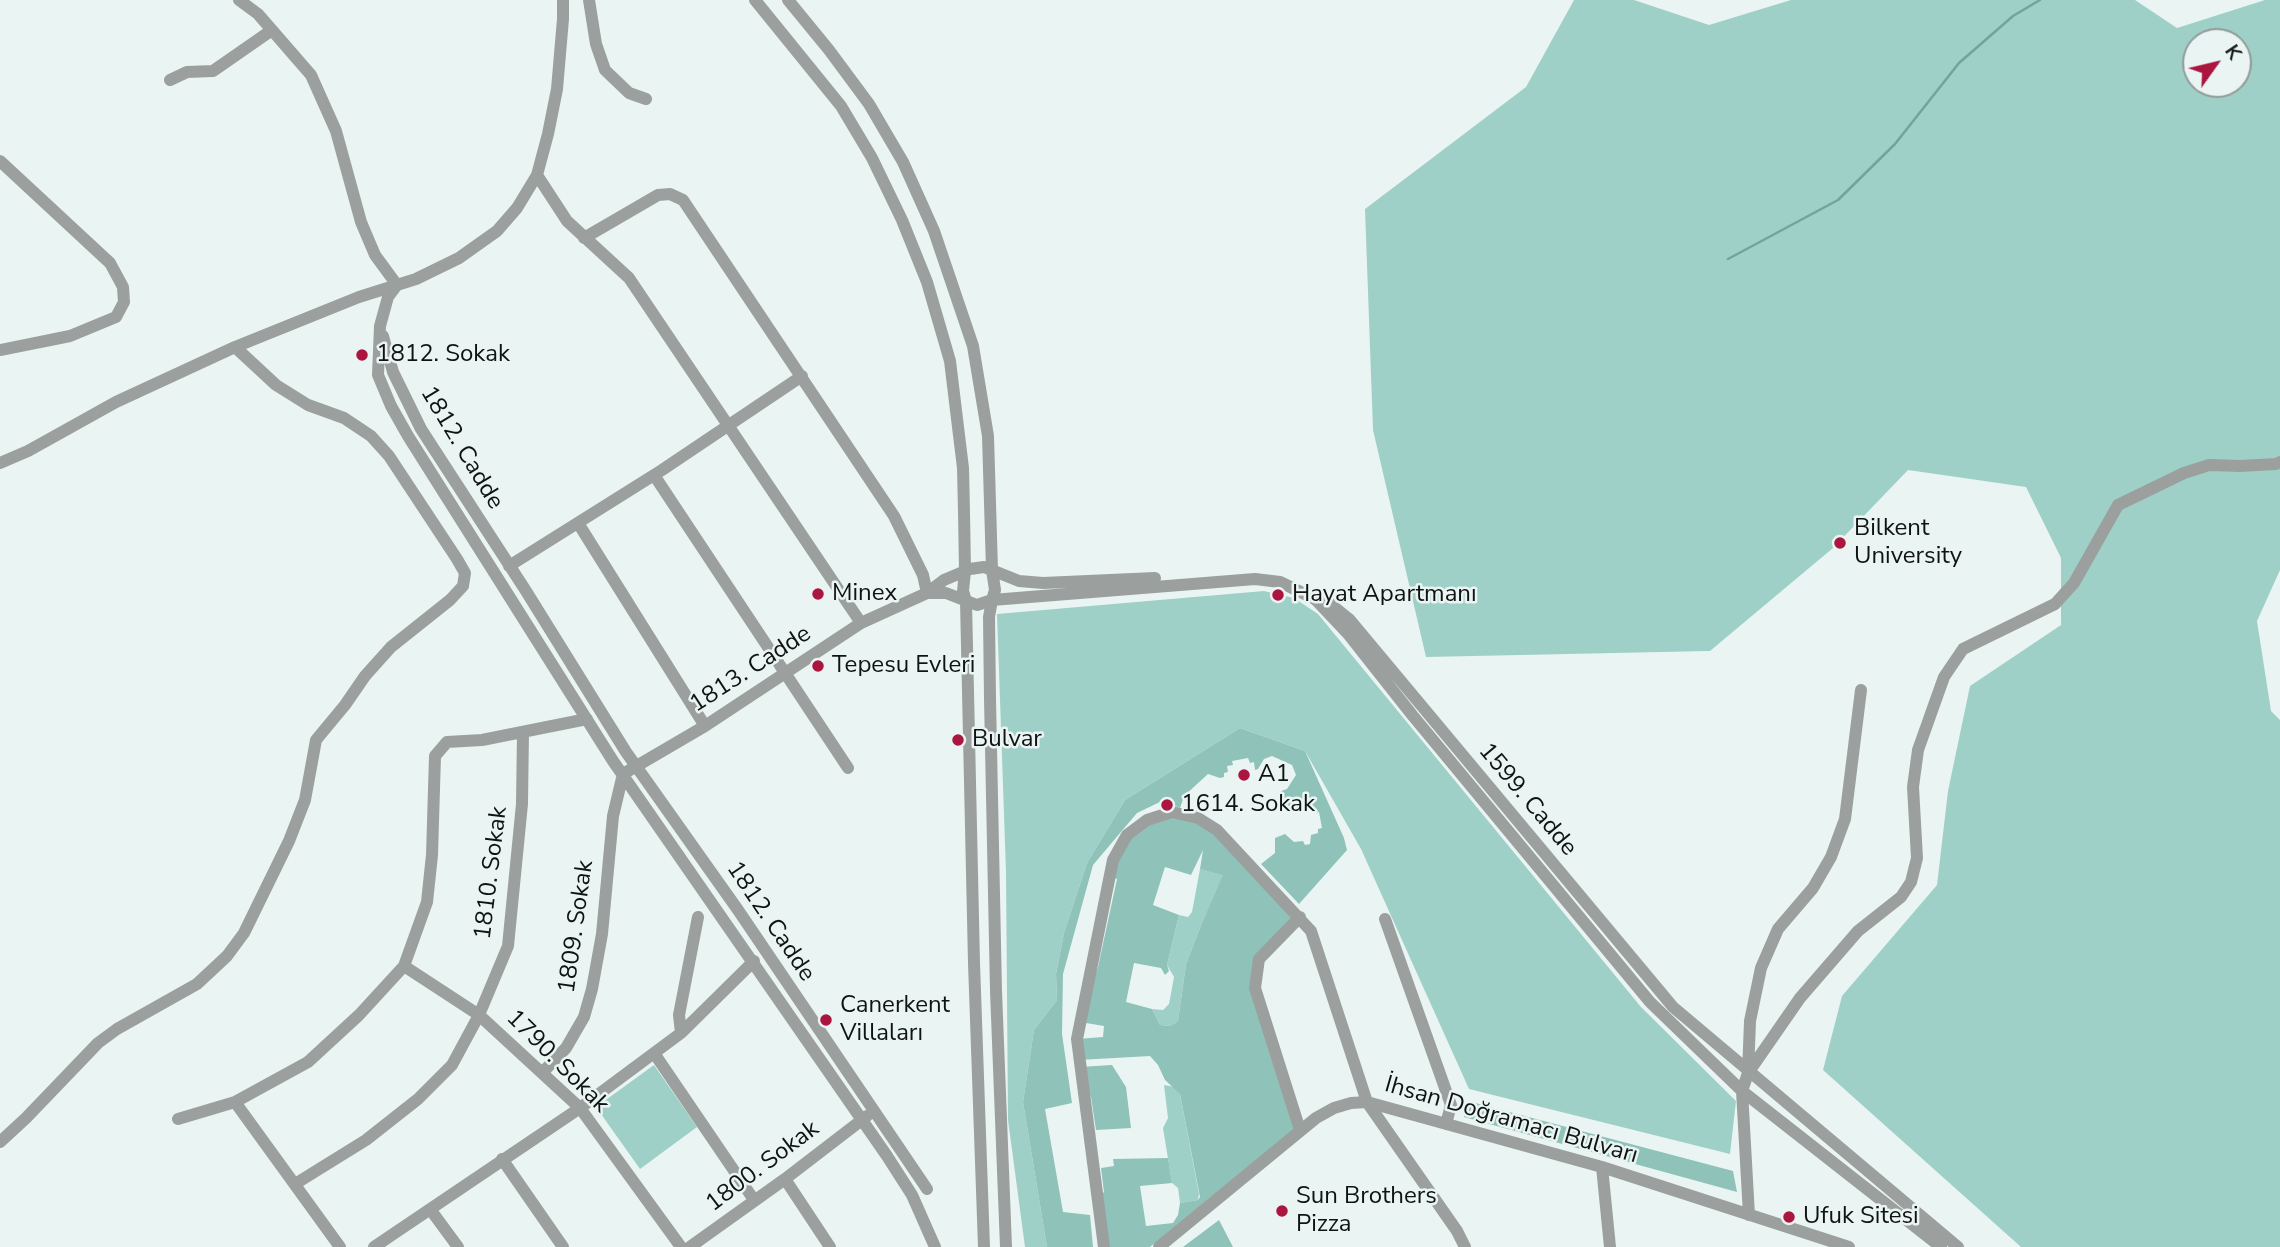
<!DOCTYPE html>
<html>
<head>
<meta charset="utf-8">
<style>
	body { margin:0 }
	#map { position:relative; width:2280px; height:1247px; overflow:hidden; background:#eaf5f3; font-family:"Nunito Sans",sans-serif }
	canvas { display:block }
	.north { position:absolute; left:2182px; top:28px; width:70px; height:70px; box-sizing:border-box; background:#eaf5f3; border:2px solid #929b99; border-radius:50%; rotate:56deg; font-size:19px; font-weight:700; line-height:28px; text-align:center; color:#0f1312 }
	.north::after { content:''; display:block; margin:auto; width:24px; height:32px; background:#ab1640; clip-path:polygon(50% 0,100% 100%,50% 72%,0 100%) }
</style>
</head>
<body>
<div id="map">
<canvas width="2280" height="1247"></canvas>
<div class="north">K</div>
</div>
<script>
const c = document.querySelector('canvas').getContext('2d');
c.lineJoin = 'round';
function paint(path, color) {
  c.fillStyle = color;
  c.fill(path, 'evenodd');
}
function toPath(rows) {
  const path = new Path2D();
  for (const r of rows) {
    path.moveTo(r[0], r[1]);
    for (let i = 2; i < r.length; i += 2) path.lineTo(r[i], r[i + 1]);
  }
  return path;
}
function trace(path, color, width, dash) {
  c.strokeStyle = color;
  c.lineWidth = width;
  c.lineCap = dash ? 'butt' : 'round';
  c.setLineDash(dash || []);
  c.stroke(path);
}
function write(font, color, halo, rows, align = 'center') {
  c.font = font + ' "Nunito Sans",sans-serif';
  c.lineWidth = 5;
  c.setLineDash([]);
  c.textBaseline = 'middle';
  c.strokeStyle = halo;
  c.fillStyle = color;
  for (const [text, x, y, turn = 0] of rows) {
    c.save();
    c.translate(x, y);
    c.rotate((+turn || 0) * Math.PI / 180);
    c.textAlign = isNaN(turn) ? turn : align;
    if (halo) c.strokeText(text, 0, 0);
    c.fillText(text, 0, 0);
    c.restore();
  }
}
paint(toPath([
	[1574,0,1634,0,1709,25,1791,0,2135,0,2177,28,2265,0,2280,0,2280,570,2257,621,2271,711,2280,720,2280,1247,2021,1247,1823,1070,1842,996,1937,885,1948,791,1970,686,2061,625,2061,558,2026,487,1908,470,1833,548,1710,651,1426,657,1373,430,1365,209,1526,87],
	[2196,42,2238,42,2238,84,2196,84],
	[1264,591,1294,598,1318,614,1641,1007,1736,1101,1730,1154,1469,1089,1361,849,1305,751,1240,728,1125,800,1087,863,1064,933,1056,974,1057,1000,1034,1030,1023,1102,1047,1247,1025,1247,1008,1120,1006,872,997,614],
	[1200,869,1224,874,1203,920,1186,964,1178,1021,1170,1026,1160,1025,1152,1009,1163,1010,1169,1004,1174,977,1167,965,1179,915,1188,917,1192,912],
	[654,1065,697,1127,640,1169,596,1107],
	[1164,1085,1175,1087,1180,1094,1199,1194,1198,1200,1180,1203,1178,1188,1172,1183,1163,1128,1168,1118]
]), '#9fd0c7');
paint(toPath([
	[1240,728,1305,751,1344,838,1347,850,1299,904,1261,864,1275,853,1275,838,1285,834,1294,842,1303,841,1305,845,1310,844,1311,835,1318,833,1318,829,1322,828,1319,812,1315,813,1314,807,1308,808,1307,804,1303,804,1302,799,1296,801,1296,805,1286,807,1281,791,1287,789,1296,775,1292,765,1272,756,1264,759,1258,769,1255,770,1254,762,1250,763,1248,758,1232,761,1233,765,1227,766,1228,772,1224,773,1224,777,1220,778,1208,774,1184,796,1180,808,1162,801,1137,813,1093,865,1063,974,1062,1034,1072,1103,1045,1109,1063,1212,1090,1215,1093,1247,1047,1247,1023,1102,1034,1030,1057,1000,1056,974,1064,933,1087,863,1125,800],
	[1172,812,1198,818,1300,917,1259,959,1255,989,1294,1129,1150,1247,1107,1247,1100,1196,1104,1192,1101,1168,1114,1166,1113,1159,1168,1158,1172,1183,1140,1186,1146,1226,1173,1223,1178,1215,1180,1203,1198,1200,1200,1197,1180,1094,1165,1080,1158,1065,1150,1056,1079,1060,1077,1039,1103,1037,1104,1026,1080,1022,1098,967,1117,879,1110,876,1127,835],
	[1203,850,1200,869,1223,875,1203,920,1186,964,1178,1021,1170,1026,1160,1025,1152,1009,1126,1002,1134,963,1161,968,1165,975,1169,971,1167,965,1179,915,1153,905,1165,867,1191,875],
	[1112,1065,1126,1087,1131,1128,1096,1130,1091,1097,1079,1067],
	[1468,1101,1733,1171,1737,1192,1464,1117],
	[1219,1220,1233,1247,1183,1247]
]), '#8fc2b8');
trace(toPath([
	[1728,259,1838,200,1895,144,1959,63,2013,16,2040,0]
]), '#72a49b', 2.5);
trace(toPath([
	[239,0,258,14,311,75,336,131,361,222,375,255,397,285],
	[589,0,596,44,605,70,629,93,646,99],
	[755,0,841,106,872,158,902,220,927,282,950,361,963,468,964,512,965,571,963,591,966,601,974,963,984,1247],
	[788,0,829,50,869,104,903,162,934,231,973,346,988,436,992,570,995,590,992,600,977,605,946,593,927,593],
	[170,80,187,72,213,71,272,30],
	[0,161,110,263,123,287,124,302,116,317,70,336,0,350],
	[537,175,567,221,629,278,861,623],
	[584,238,658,195,670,194,683,200,894,516,923,575,927,593],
	[397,285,388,297,380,326,378,375,391,406,408,436,613,761,887,1156,912,1195,935,1247],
	[383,336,393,372,421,429,526,591,626,752,738,910,927,1189],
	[0,463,28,451,116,402,235,347,359,297,416,279,459,258,497,231,517,208,537,175,548,134,557,89,563,19,563,0],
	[654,475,848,768],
	[578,523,705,726],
	[509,566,662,470,802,376],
	[1324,599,1350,620,1673,1007,1958,1247],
	[623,774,705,726,861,623,927,593,944,580,970,569,984,567,1019,581,1043,583,1155,578],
	[1300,917,1259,959,1255,988,1300,1130],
	[1385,919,1451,1105,1446,1124],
	[404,966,479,1015,580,1108,681,1247],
	[681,1033,679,1015,698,917],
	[654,1053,754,1200],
	[542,1073,566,1048,584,1017,592,989,602,934,613,816,623,774],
	[1748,1073,1800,998,1858,931,1901,897,1911,882,1917,858,1913,787,1918,750,1944,677,1963,649,2055,604,2074,583,2118,505,2184,473,2209,465,2240,466,2276,464,2280,462],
	[178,1119,235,1102],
	[0,1142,26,1118,98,1043,117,1029,197,984,227,956,244,933,289,841,305,800,316,740,345,705,365,676,391,647,450,600,463,586,465,573,457,559,389,456,371,436,344,418,308,405,276,385,235,347],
	[502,1159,563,1247],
	[1602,1167,1610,1247],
	[785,1179,830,1247],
	[295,1184,366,1140,418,1099,452,1065,479,1015,508,946,522,804,523,732],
	[430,1209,458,1247],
	[1749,1215,1742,1091,1748,1073,1750,1021,1761,968,1778,929,1813,888,1831,857,1845,819,1861,690],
	[340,1247,235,1102,308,1062,359,1015,404,966,427,902,432,855,435,756,447,742,482,740,587,719],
	[374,1247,580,1108,681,1033,754,961],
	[690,1247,785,1179,867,1116],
	[1006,1247,996,991,990,699,989,617,992,600,1255,579,1280,582,1315,599,1349,635,1413,716,1650,1002,1742,1091,1941,1247],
	[1104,1247,1077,1039,1113,860,1127,835,1147,820,1172,812,1198,818,1217,830,1311,931,1367,1102,1457,1231,1465,1247],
	[1159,1247,1316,1118,1334,1108,1351,1103,1367,1102,1602,1167,1849,1247]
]), '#9ba09f', 12);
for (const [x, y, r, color] of [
	[362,355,7,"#ab1640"],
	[1840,543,7,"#ab1640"],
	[818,594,7,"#ab1640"],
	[1278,595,7,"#ab1640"],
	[818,666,7,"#ab1640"],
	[958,740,7,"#ab1640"],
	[1244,775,7,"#ab1640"],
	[1167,805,7,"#ab1640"],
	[826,1020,7,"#ab1640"],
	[1282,1211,7,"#ab1640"],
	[1789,1217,7,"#ab1640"]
]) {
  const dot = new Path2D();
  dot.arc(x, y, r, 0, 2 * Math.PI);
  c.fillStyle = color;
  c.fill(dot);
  trace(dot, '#eaf5f3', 2.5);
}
write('24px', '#0f1312', '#eaf5f3', [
	["1812. Sokak",376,355],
	["Bilkent",1854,529],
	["University",1854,557],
	["Minex",832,594],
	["Hayat Apartmanı",1292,595],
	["Tepesu Evleri",832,666],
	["Bulvar",972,740],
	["A1",1258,775],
	["1614. Sokak",1181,805],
	["Canerkent",840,1006],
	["Villaları",840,1034],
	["Sun Brothers",1296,1197],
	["Pizza",1296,1225],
	["Ufuk Sitesi",1803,1217]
], 'left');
write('24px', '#0f1312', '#eaf5f3', [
	["1812. Cadde",461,448,59],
	["1813. Cadde",751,670,-33],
	["1599. Cadde",1527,800,50],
	["1810. Sokak",492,873,-83],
	["1812. Cadde",770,922,56],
	["1809. Sokak",577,927,-82],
	["1790. Sokak",557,1062,45],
	["İhsan Doğramacı Bulvarı",1511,1121,16],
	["1800. Sokak",763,1167,-37]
]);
</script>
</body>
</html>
